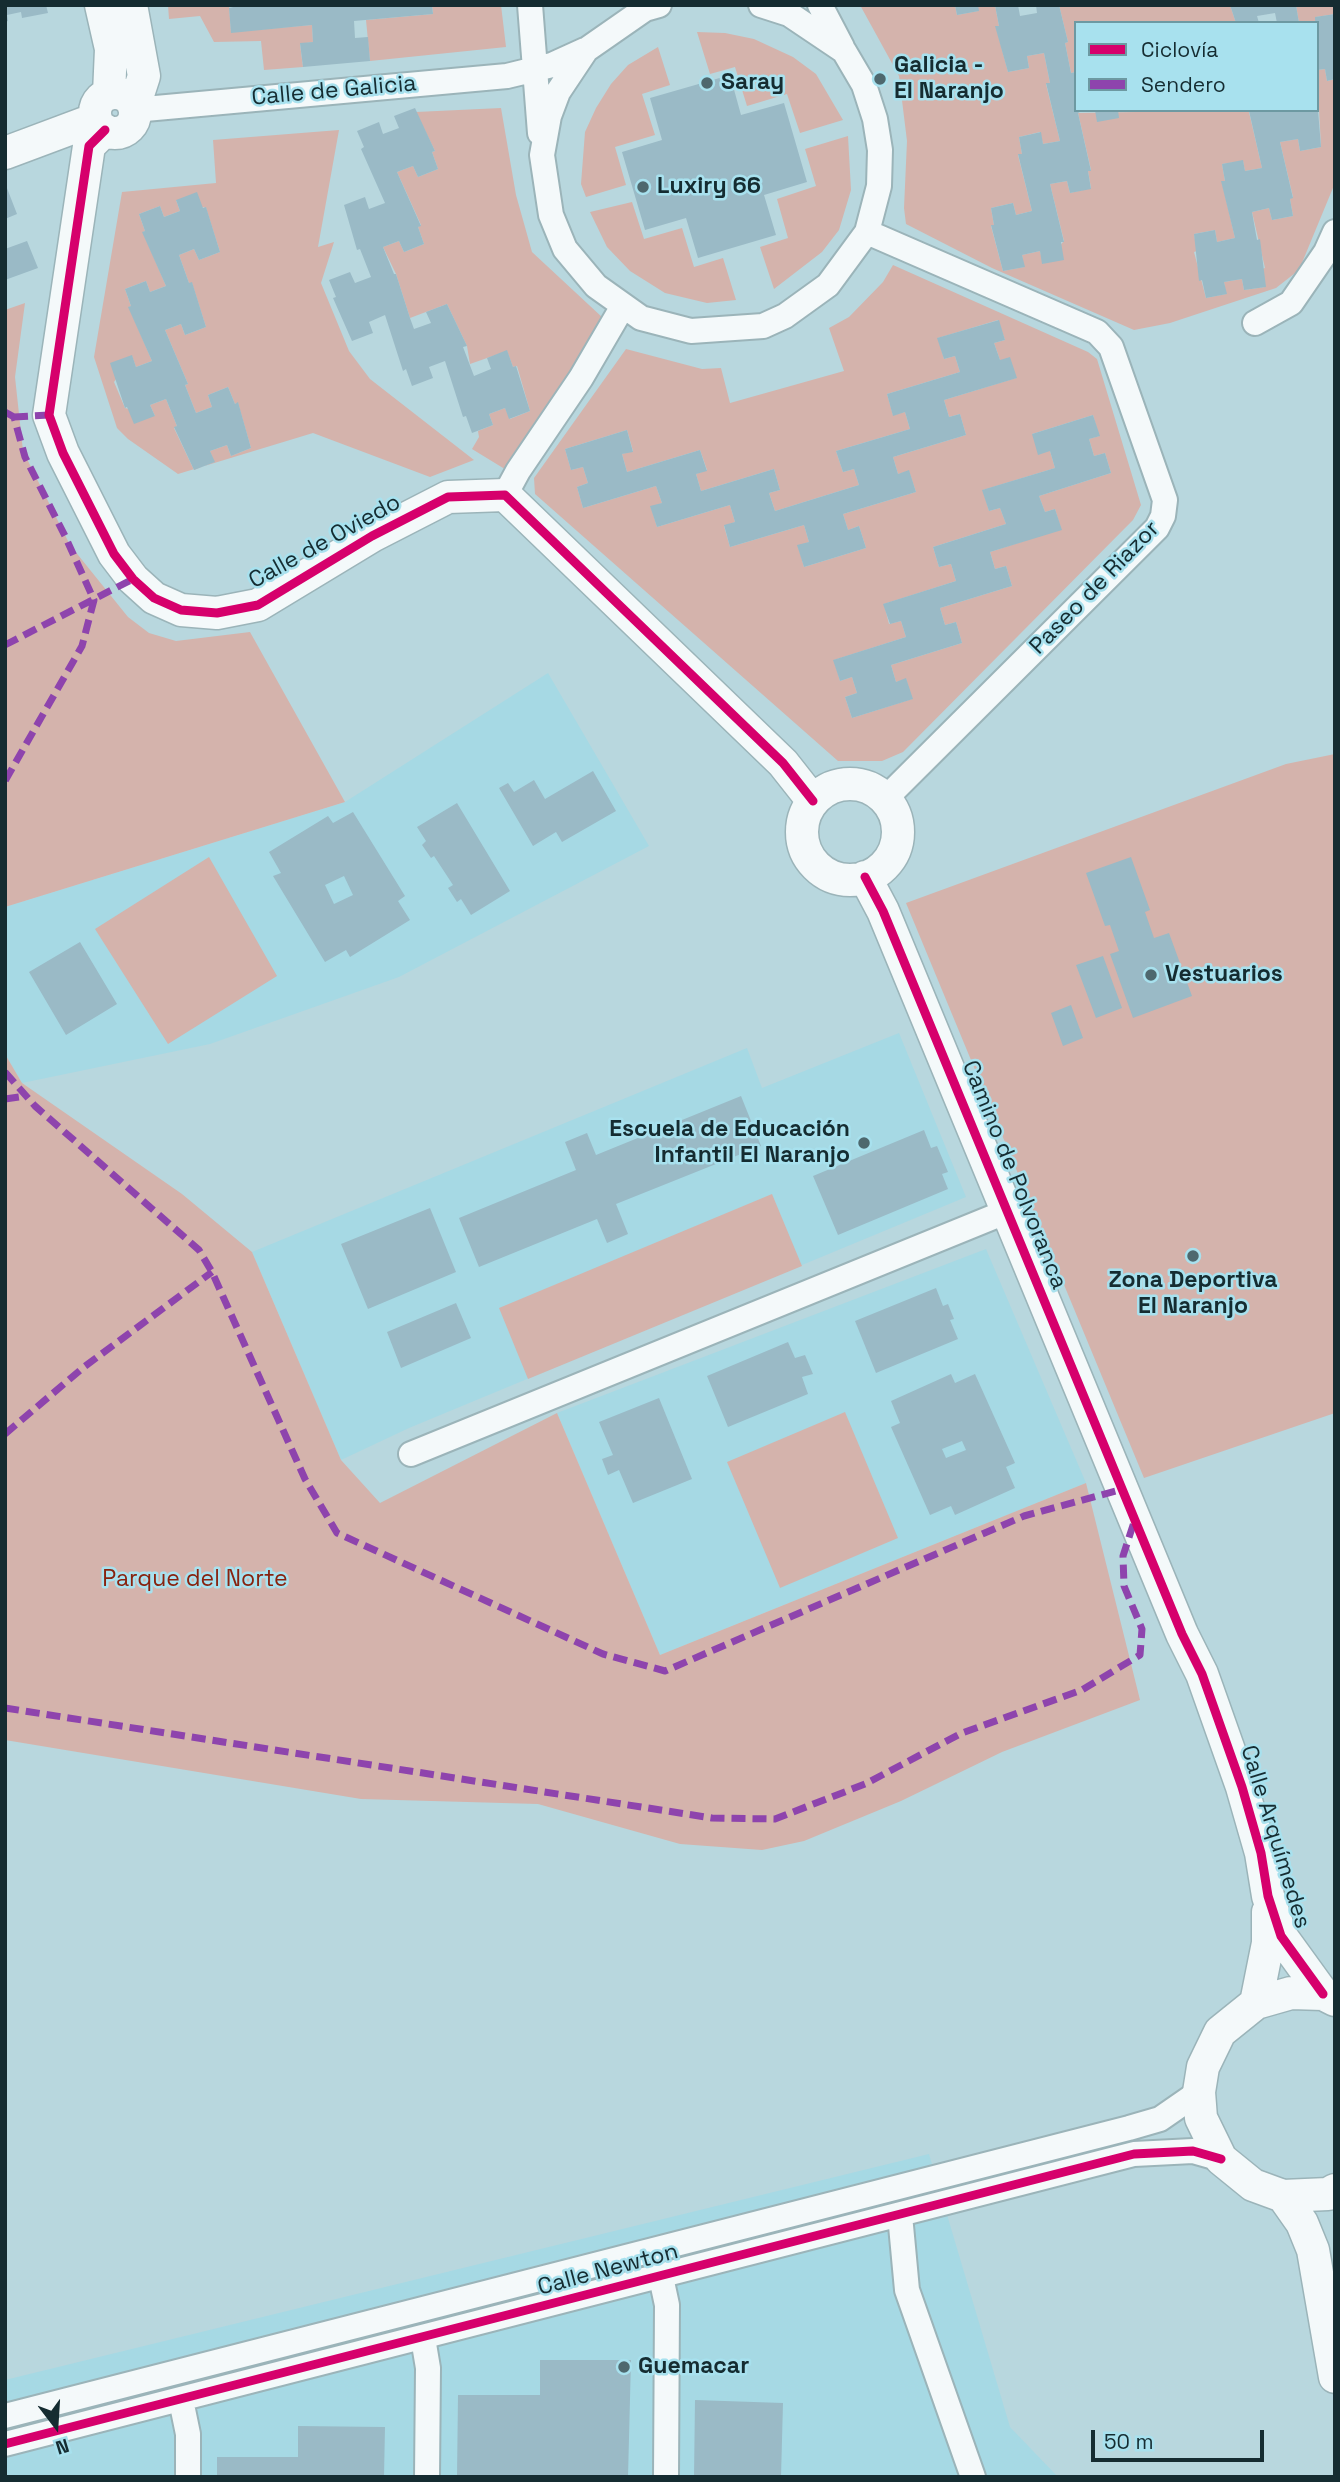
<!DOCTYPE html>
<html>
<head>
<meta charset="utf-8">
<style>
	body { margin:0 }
	#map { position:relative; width:1340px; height:2482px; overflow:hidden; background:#b8d7de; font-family:"Space Grotesk",sans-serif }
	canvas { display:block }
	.frame { position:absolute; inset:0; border:7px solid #152c31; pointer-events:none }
	.legend { position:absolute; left:1074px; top:21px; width:245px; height:91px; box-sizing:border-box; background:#a8e1ee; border:2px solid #6d99a2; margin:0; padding:9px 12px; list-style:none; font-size:21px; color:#152c31 }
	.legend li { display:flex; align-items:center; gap:14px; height:35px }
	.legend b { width:35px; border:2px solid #6d99a2 }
	.north { position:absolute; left:21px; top:2391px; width:70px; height:70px; -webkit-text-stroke:5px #a8e1ee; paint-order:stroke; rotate:163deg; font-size:19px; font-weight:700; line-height:28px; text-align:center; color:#152c31 }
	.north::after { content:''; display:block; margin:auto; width:24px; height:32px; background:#152c31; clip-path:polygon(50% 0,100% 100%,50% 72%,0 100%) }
	.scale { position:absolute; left:1091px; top:2430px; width:173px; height:32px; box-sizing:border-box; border:4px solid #152c31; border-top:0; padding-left:9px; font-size:21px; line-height:24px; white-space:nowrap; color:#152c31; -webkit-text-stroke:5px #a8e1ee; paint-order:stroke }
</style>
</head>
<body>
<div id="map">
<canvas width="1340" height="2482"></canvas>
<div class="frame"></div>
<ul class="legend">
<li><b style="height:9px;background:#d6006c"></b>Ciclovía</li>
<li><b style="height:9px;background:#8e44ad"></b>Sendero</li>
</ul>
<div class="north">N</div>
<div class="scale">50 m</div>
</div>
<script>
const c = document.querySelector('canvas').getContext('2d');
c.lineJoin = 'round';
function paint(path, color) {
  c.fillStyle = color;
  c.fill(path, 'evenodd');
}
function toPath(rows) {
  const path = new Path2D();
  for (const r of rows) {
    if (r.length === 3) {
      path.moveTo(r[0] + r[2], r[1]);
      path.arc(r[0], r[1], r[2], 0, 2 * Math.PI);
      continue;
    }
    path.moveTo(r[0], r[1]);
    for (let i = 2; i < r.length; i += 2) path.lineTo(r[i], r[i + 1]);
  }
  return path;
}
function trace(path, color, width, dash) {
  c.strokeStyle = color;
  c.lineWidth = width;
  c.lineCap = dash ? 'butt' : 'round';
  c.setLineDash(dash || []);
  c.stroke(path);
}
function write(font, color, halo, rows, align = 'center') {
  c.font = font + ' "Space Grotesk",sans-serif';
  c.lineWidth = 5;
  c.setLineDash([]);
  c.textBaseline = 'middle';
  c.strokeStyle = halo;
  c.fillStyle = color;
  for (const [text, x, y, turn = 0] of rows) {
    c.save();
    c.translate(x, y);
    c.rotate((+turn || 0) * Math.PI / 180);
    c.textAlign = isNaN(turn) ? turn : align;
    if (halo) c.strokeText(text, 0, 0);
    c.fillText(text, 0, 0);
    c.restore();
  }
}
paint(toPath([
	[548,673,649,846,399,977,210,1044,22,1083,5,1054,5,907,345,802],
	[899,1033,966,1197,409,1428,341,1460,252,1252,747,1048,762,1088],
	[986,1249,1086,1483,660,1655,557,1413],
	[929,2154,1010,2427,1058,2477,5,2477,5,2380]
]), '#a6d9e4');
paint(toPath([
	[168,5,229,5,231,32,312,25,313,42,300,44,303,67,264,70,261,41,214,42,200,16,169,19],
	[432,5,501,5,506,47,370,61,366,20,433,14],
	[860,5,955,5,957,15,978,11,978,5,995,5,999,26,996,27,1008,72,1029,68,1027,56,1044,53,1050,83,1046,84,1060,141,1043,144,1040,132,1019,137,1022,154,1018,155,1032,211,1016,215,1013,203,991,208,994,225,991,226,1003,271,1024,267,1022,255,1040,251,1043,264,1064,241,1050,184,1067,181,1070,193,1091,188,1088,171,1091,170,1078,113,1252,110,1249,112,1262,168,1245,171,1243,161,1222,164,1225,181,1222,182,1235,238,1217,242,1215,230,1194,234,1197,251,1194,252,1206,298,1226,294,1224,282,1242,279,1244,290,1265,287,1262,269,1265,268,1252,212,1269,208,1272,220,1293,216,1290,199,1293,197,1280,142,1298,139,1300,151,1321,147,1317,70,1325,69,1327,81,1335,79,1335,183,1299,270,1276,288,1170,323,1134,330,992,268,906,224,904,208,907,141,899,76],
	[1059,5,1230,5,1236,23,1076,23,1076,72,1071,73,1065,43,1068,42],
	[1296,5,1335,5,1335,14,1316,17,1316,23,1299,23],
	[697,32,725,33,754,39,793,57,816,74,843,120,800,133,787,94,747,106,735,67,710,74],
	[658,47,670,85,642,94,655,135,615,147,626,185,586,197,581,184,585,132,596,108,611,84,628,65],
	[501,108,516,195,532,252,603,318,508,471,472,449,479,437,478,431,493,425,489,414,505,408,510,419,530,411,517,366,513,367,507,351,470,364,467,346,447,304,410,318,396,274,383,247,399,241,404,252,424,244,418,227,421,225,397,172,413,166,418,177,438,169,432,152,435,151,416,112],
	[339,130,318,247,334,242,321,283,349,351,370,379,474,460,430,477,313,433,178,474,128,439,117,428,94,357,122,192,216,183,213,140],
	[176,200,206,208,220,252,199,260,194,249,179,255,189,283,192,283,206,327,185,335,181,324,165,330,188,384,185,385,196,413,212,407,208,395,228,387,235,404,238,403,251,448,231,456,227,445,210,451,214,462,194,470,174,428,177,426,166,399,150,405,155,416,125,408,114,382,132,356,136,367,152,361,129,307,131,306,125,289,146,281,150,292,166,286,143,232,145,231,139,214,160,206,164,217,180,211],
	[848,136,851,190,839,230,822,252,774,289,760,247,788,238,777,199,816,186,805,149],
	[632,202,644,239,682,228,694,267,723,258,736,300,707,303,665,293,630,271,607,247,590,212],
	[893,265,1088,352,1097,359,1141,505,1133,520,903,752,882,761,838,761,535,494,534,478,626,349,702,369,721,368,730,403,844,371,829,328,849,317,883,282],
	[998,320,1005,340,994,343,1000,360,1016,378,944,400,949,417,960,414,966,435,893,457,898,474,909,471,916,492,843,514,848,530,859,526,866,548,804,567,798,546,809,542,804,525,730,547,724,526,735,522,730,505,657,527,651,507,662,503,656,486,583,508,577,487,588,483,583,467,571,470,565,449,627,430,633,451,622,454,627,472,700,450,707,470,696,474,701,491,774,469,780,490,769,493,775,511,859,485,854,469,843,472,836,451,910,429,905,412,893,415,887,394,960,372,955,356,944,359,938,338],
	[1093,415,1099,436,1089,439,1094,456,1105,453,1111,473,1039,496,1045,512,1055,509,1061,529,990,552,995,569,1006,566,1012,586,940,608,945,625,956,622,962,643,891,665,896,682,906,679,912,699,852,718,845,697,857,693,852,677,840,681,834,660,906,637,901,621,889,624,884,604,956,581,951,564,939,567,933,547,1006,524,1000,508,989,511,983,490,1055,468,1050,451,1032,434],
	[25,303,15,377,23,451,70,545,128,617,149,633,176,641,250,632,345,802,5,907,5,310],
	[1335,754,1335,1413,1144,1478,906,903,1286,764],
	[209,857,277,976,168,1044,95,929],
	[5,1054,22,1083,182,1194,252,1252,341,1460,380,1503,557,1413,660,1655,1086,1483,1140,1700,1002,1752,901,1801,804,1841,762,1850,680,1844,538,1804,361,1799,5,1740],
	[772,1194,802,1266,528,1379,499,1308],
	[845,1412,898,1538,780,1588,727,1462]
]), '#d4b3ac');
paint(toPath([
	[5,5,46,5,48,13,22,18,21,12,7,15,8,21,5,22],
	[242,5,432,5,433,14,354,21,355,38,368,37,370,61,303,67,300,43,313,42,312,25,231,33,229,8],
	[955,5,978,5,979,11,957,15],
	[995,5,1018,5,1020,16,1037,13,1036,5,1059,5,1068,42,1065,43,1071,73,1076,72,1076,110,1083,110,1078,113,1091,171,1088,171,1091,189,1070,193,1067,181,1050,184,1064,242,1061,242,1064,260,1042,264,1040,251,1022,255,1025,267,1003,271,991,225,994,225,991,208,1013,203,1016,215,1032,211,1018,154,1022,154,1019,137,1041,132,1043,144,1060,141,1046,83,1050,83,1044,53,1027,56,1029,68,1008,72,995,26,999,26],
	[1230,5,1296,5,1299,23,1277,23,1275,13,1257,16,1259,23,1236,23],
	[1335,14,1335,79,1327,81,1325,69,1317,70,1315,17],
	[730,75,741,115,784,103,807,182,764,195,776,235,698,258,686,218,645,230,622,152,662,140,650,98],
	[415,108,435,151,432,152,438,169,418,177,413,166,397,172,421,226,418,227,424,244,404,252,399,241,383,247,394,274,396,274,410,318,414,329,431,323,426,312,447,304,467,346,463,347,474,376,491,369,487,358,507,350,513,367,516,366,530,411,509,419,505,408,489,414,493,425,472,433,466,416,463,417,445,361,429,367,433,378,412,386,406,369,403,371,385,315,369,322,373,333,352,341,333,298,336,297,329,280,350,272,355,283,371,277,360,249,357,250,344,205,365,197,369,209,385,203,361,149,364,147,357,131,379,122,383,134,399,128,394,116],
	[1095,110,1118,110,1119,118,1097,122],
	[1318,110,1321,147,1300,151,1298,139,1280,142,1293,198,1290,199,1293,216,1272,220,1269,208,1252,212,1257,240,1260,239,1266,287,1244,290,1242,279,1224,282,1227,294,1206,298,1202,280,1199,281,1194,234,1215,230,1217,242,1235,238,1221,181,1225,181,1222,164,1243,160,1245,171,1262,168,1249,111],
	[5,183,17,214,5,219],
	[197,192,203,208,206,207,220,252,199,260,194,249,179,255,189,283,192,282,206,327,185,335,181,324,165,330,188,384,185,385,196,413,212,407,208,395,228,387,235,404,238,402,251,448,231,456,227,445,210,451,215,462,194,470,174,427,177,426,166,399,150,405,155,416,134,424,127,407,125,408,110,363,132,355,136,367,152,361,128,307,131,306,125,289,146,281,150,292,166,286,142,232,145,231,139,214,160,206,164,217,180,211,176,200],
	[27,241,38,268,5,280,5,249],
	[999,320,1005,340,994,343,1000,360,1010,357,1017,378,944,400,949,417,960,414,966,435,893,457,898,474,909,470,916,492,843,514,848,530,859,526,866,548,804,567,797,545,809,542,804,525,730,547,724,525,735,522,730,505,657,527,650,506,662,503,656,486,583,508,577,487,588,483,583,467,571,470,565,449,627,430,633,452,622,454,627,472,700,450,707,471,696,474,701,491,774,469,780,490,769,493,775,511,859,485,854,469,843,472,836,451,910,429,905,412,893,416,887,394,960,372,955,356,944,359,937,338],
	[1093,415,1100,436,1089,439,1094,456,1105,453,1111,473,1039,496,1045,512,1055,509,1062,530,990,552,995,569,1006,566,1012,586,940,608,945,625,956,622,962,643,891,665,896,682,906,678,913,699,852,718,845,697,857,693,852,677,840,681,833,660,906,637,901,621,890,624,883,604,956,581,951,564,939,567,933,547,1006,524,1000,508,989,511,982,490,1055,468,1050,451,1038,455,1032,434],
	[593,771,616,811,562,842,556,832,533,846,499,788,508,783,514,792,534,780,545,799],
	[457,803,510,891,471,915,461,899,457,902,448,888,453,885,434,856,431,858,422,845,426,841,417,827],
	[353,812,405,896,398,901,410,920,350,957,346,950,325,962,273,876,281,873,269,852,328,816,333,823],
	[344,876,353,895,334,904,325,885],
	[1131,857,1150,910,1145,912,1154,938,1169,933,1192,996,1133,1018,1110,954,1119,951,1110,925,1105,926,1086,873],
	[80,942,117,1004,66,1035,29,972],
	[1103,956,1122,1008,1096,1018,1076,965],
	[1071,1005,1083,1038,1063,1046,1051,1013],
	[741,1096,761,1146,616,1204,628,1234,607,1243,597,1219,479,1267,459,1218,576,1170,565,1142,587,1133,596,1155],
	[924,1130,931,1148,937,1146,948,1172,942,1174,948,1189,838,1235,813,1176],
	[430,1208,456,1272,368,1309,341,1244],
	[936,1288,943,1306,948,1304,954,1319,950,1320,958,1339,876,1373,855,1321],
	[456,1303,471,1338,401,1368,387,1332],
	[788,1342,795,1358,805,1355,813,1374,802,1377,808,1394,728,1427,707,1376],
	[951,1374,955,1383,975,1374,1015,1463,1006,1467,1015,1488,955,1515,951,1506,930,1515,891,1427,900,1423,891,1401],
	[962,1441,966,1450,946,1458,942,1449],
	[659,1398,692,1479,633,1503,619,1470,608,1475,602,1459,613,1455,599,1422],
	[540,2360,631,2360,628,2477,457,2477,458,2395,540,2395],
	[695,2400,783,2403,781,2477,694,2477],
	[298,2426,385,2427,384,2477,217,2477,217,2457,298,2457]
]), '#9abac6');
const minor = toPath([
	[530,5,540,133],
	[659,5,645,9,586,50,558,92,549,116,542,155,551,215,565,249,596,286,641,318,691,331,763,326,785,316,828,285,867,232,879,186,880,150,875,119,864,85,844,51,789,14,761,5],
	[820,5,842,47],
	[134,110,507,76,552,65,585,50],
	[867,232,1097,332,1111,347,1165,500,1163,516,1157,528,885,799],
	[1255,323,1291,303,1326,252,1335,232],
	[505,495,518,471,581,378,623,306],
	[411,1454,1008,1211],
	[900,2215,907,2290,973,2477],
	[661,2277,667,2305,666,2477],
	[423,2338,428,2368,427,2477],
	[181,2400,188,2434,188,2477],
	[5,2416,1129,2128,1160,2119,1199,2092],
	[5,2444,1134,2154,1193,2151,1221,2159]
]);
const tertiary = toPath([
	[101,5,111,49,109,94],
	[131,5,144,76,134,107],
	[115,113,20],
	[105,130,89,146,49,415,63,453,114,554,133,579,154,598,181,610,217,613,258,605,372,536,448,497,505,495,783,763,813,801],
	[5,153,96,119],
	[850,832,48],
	[865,877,883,911,1182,1634,1202,1674,1242,1787,1261,1853,1268,1896,1281,1936,1323,1994],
	[1335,2000,1323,1994,1291,1993,1256,2003,1220,2032,1203,2067,1199,2092,1201,2118,1221,2159,1253,2185,1283,2196,1328,2194,1335,2190],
	[1256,2003,1268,1943,1268,1912],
	[1283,2196,1302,2223,1313,2250,1335,2377]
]);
trace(minor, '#9bb4b9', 28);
trace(tertiary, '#9bb4b9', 35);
trace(minor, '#f4f9fa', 24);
trace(tertiary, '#f4f9fa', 32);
trace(toPath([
	[5,412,14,417,25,457,65,536,94,600,82,646,5,781],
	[14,417,49,415],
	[5,645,133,579],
	[5,1072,35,1106,199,1250,212,1272,305,1479,337,1533,603,1654,665,1671,1024,1516,1123,1489],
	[5,1099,26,1096],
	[5,1434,84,1367,212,1272],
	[5,1708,712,1818,775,1819,865,1784,962,1733,1082,1690,1140,1655,1142,1629,1124,1586,1123,1556,1135,1519]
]), '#8e44ad', 7, [14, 7]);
trace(toPath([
	[105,130,89,146,49,415,63,453,114,554,133,579,154,598,181,610,217,613,258,605,372,536,448,497,505,495,783,763,813,801],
	[865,877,883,911,1182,1634,1202,1674,1242,1787,1261,1853,1268,1896,1281,1936,1323,1994],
	[5,2444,1134,2154,1193,2151,1221,2159]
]), '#d6006c', 9);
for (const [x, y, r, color] of [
	[880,79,7,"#4e686e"],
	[707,83,7,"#4e686e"],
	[643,187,7,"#4e686e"],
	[1151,975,7,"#4e686e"],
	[864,1143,7,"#4e686e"],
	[1193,1256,7,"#4e686e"],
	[624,2367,7,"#4e686e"]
]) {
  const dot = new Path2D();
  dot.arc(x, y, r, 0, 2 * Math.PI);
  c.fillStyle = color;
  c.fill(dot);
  trace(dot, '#a8e1ee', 2.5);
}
write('bold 23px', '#152c31', '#a8e1ee', [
	["Galicia -",894,66],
	["El Naranjo",894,92],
	["Saray",721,83],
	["Luxiry 66",657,187],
	["Vestuarios",1165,975],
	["Escuela de Educación",850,1130,"right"],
	["Infantil El Naranjo",850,1156,"right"],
	["Zona Deportiva",1193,1281,"center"],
	["El Naranjo",1193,1307,"center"],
	["Guemacar",638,2367]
], 'left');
write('23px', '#152c31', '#a8e1ee', [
	["Calle de Galicia",334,91,-5],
	["Calle de Oviedo",325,542,-29],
	["Paseo de Riazor",1095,588,-46],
	["Camino de Polvoranca",1014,1175,68],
	["Calle Arquímedes",1275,1837,73],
	["Calle Newton",608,2270,-15]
]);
write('23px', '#88220e', '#a8e1ee', [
	["Parque del Norte",195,1580]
]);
</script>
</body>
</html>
